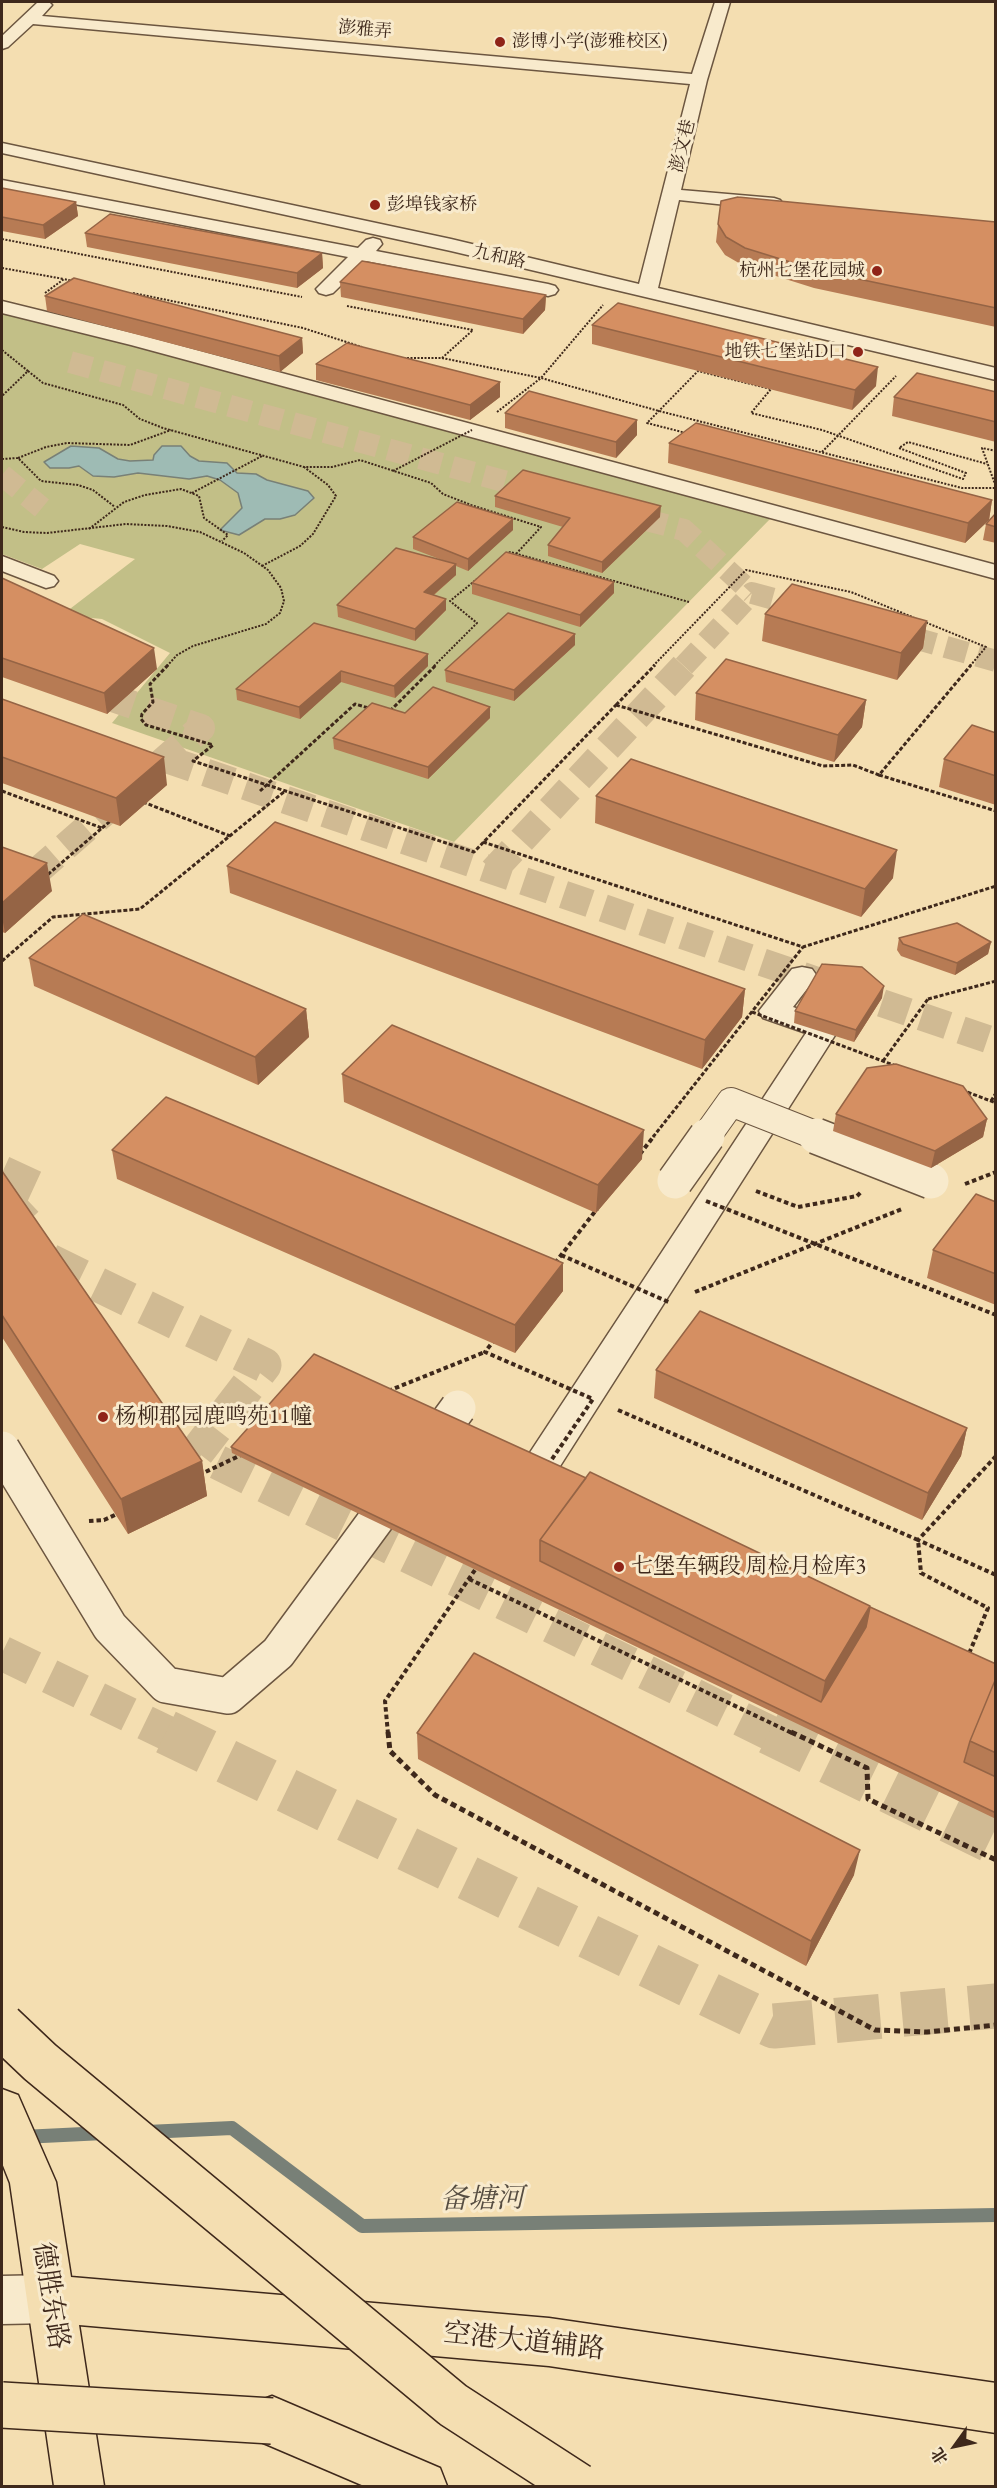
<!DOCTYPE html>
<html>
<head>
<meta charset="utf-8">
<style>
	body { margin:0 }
	#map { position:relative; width:997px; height:2488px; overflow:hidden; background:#f4deb1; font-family:"EB Garamond","Noto Serif SC",serif }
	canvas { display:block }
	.frame { position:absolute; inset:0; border:3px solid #3e281b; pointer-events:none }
	.north { position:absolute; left:925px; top:2416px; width:60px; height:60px; -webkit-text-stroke:4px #f8eacc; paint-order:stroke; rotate:237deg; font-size:16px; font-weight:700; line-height:24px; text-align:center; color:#3e281b }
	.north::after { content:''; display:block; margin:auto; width:21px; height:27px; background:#3e281b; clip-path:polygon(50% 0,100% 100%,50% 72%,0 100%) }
</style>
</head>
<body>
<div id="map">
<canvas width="997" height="2488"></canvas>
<div class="frame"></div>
<div class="north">北</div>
</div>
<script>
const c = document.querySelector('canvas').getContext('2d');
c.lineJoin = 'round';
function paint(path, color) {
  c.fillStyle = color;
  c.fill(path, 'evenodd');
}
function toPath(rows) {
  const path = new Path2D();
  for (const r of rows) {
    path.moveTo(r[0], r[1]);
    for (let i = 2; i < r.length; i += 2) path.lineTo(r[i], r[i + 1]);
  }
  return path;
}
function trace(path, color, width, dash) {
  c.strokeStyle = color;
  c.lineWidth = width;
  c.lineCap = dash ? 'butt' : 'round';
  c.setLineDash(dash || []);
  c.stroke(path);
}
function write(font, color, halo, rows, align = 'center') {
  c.font = font + ' "EB Garamond","Noto Serif SC",serif';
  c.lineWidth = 6;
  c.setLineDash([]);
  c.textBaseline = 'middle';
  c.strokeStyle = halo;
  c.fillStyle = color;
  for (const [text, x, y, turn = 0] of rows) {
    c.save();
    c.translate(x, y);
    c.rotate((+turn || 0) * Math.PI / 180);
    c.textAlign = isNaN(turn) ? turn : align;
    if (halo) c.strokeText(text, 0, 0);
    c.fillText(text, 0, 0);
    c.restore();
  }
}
paint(toPath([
	[2,300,84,332,770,519,454,842,112,723,170,653,102,619,62,615,135,559,80,544,42,569,2,554]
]), '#c2bf87');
const water = toPath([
	[71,446,99,448,118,459,130,461,153,460,154,455,162,446,181,446,190,456,199,461,227,463,237,473,256,474,267,480,308,491,314,498,295,515,280,519,265,519,239,535,220,530,242,508,238,493,220,480,207,476,189,479,138,473,114,477,93,476,79,466,69,468,50,468,44,462,71,446]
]);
paint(water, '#9ebbb4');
trace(water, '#788077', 1.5);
trace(toPath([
	[147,2132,232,2128,362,2226,996,2215],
	[2,2138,104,2133]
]), '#788077', 14);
trace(toPath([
	[70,362,551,494],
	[2,475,42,508],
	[613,511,684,530,752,593],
	[882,629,996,661],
	[2,660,20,666],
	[684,666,752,593,821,612]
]), '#d0ba93', 22, [22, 11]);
trace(toPath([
	[166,759,996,1042],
	[493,871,685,665],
	[2,902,201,728,16,665]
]), '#d0ba93', 28, [28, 14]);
trace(toPath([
	[2,1173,37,1189,2,1222],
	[2,1238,264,1365,197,1452,772,1734],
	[2,1653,169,1734]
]), '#d0ba93', 35, [35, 18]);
trace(toPath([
	[166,1732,774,2026,996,2006],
	[769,1732,996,1843]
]), '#d0ba93', 45, [45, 22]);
const minor = toPath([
	[38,2,49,2,52,5,42,16,692,74,715,2,730,2,707,80,681,190,774,198,780,200,783,204,780,208,774,210,679,200,658,288,996,368,996,380,451,251,2,153,2,143,451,239,639,284,690,84,33,24,8,47,2,49,2,36,38,2],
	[2,180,358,248,366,240,373,238,380,240,382,244,376,251,548,284,555,286,558,290,555,294,548,296,366,261,333,293,326,295,319,293,316,289,348,257,2,190,2,180],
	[2,301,144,336,996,565,996,579,131,345,2,313,2,301],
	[2,556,54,576,58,581,54,586,46,588,2,571,2,556],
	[802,967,812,969,817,976,793,1007,835,1022,839,1029,555,1474,542,1478,529,1474,524,1464,529,1454,806,1033,763,1018,759,1011,792,969,802,967],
	[50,2275,67,2282,74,2299,67,2316,50,2323,2,2324,2,2276,50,2275]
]);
const major = toPath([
	[2,2089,18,2095,56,2182,71,2277,549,2318,996,2383,996,2433,549,2366,79,2325,104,2486,54,2486,10,2183,2,2163,2,2089]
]);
const highway = toPath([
	[272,2396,440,2468,447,2486,364,2486,254,2439,247,2421,254,2403,272,2396]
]);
trace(minor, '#6c5640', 3);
trace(major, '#3e281b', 3);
trace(highway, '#3e281b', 3);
trace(toPath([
	[2,239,302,297],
	[2,268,64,279],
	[45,293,64,279,72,281],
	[133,293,303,328,362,347],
	[347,306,473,330,442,358],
	[2,350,28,371,2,396],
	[400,358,442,358,541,378,603,305],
	[28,371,43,383,123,405,140,419,163,428,304,467,332,467,360,460,431,483,443,494,471,505,541,527,516,554],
	[497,412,541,378,659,411,962,488,996,488],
	[996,451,982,448,996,487],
	[822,452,896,376],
	[18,458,46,447,67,443,130,445,171,430],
	[2,459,18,458,41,481,78,485,93,490,115,507],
	[192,493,262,456],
	[89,529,124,502,145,495,181,489,199,496,204,518,228,535,222,541],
	[506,555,510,552,689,602],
	[262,566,300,546,313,534,336,496,328,485,304,467],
	[434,666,477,623,450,601,477,579]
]), '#3e281b', 2, [2, 1.5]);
trace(toPath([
	[390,711,436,665],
	[879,775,996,811],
	[260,791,355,704,372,709],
	[143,802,230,836],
	[102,828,113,819],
	[928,999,996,981],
	[991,1101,996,1093]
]), '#3e281b', 3, [4, 2]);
trace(toPath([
	[965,1184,996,1172],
	[756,1191,798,1207,857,1196,861,1192],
	[695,1292,902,1209],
	[618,1410,918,1540,921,1573,988,1608,968,1656],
	[996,1456,918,1540,996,1575]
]), '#3e281b', 4, [4.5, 3]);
paint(minor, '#f8eacc');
paint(major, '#f4deb1');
paint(highway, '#f4deb1');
const minorBridgeFar1 = toPath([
	[706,1137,731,1102,820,1137]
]);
const minorBridge = toPath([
	[816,1136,931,1181],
	[675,1181,707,1136],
	[2,1449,110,1627,166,1685,228,1696,278,1653,458,1408]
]);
const highwayBridge = toPath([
	[2,2026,40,2062,453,2405,578,2486],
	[2,2405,272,2421]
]);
trace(minorBridgeFar1, '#6c5640', 30, []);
trace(minorBridge, '#6c5640', 38, []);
trace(highwayBridge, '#3e281b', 48, []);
trace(toPath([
	[686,433,647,423,698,371,771,389,751,413,822,430,963,479,966,473,899,448,908,442,987,464],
	[393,471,472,430],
	[2,527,24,532,47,533,126,524,167,526,200,532,244,553,268,570,281,588,284,601,280,613,266,624,193,646,177,655,167,666],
	[653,666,746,570,851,592,986,647,970,666]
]), '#3e281b', 2, [2, 1.5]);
trace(toPath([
	[168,665,150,684,153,702,142,714,141,719,146,725,213,745,193,761,474,852,616,705],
	[616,705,823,766,853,765,879,775,971,665],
	[616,705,655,665],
	[2,791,102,828,45,877],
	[483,842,803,947,996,886],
	[2,961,53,917,140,909,285,791],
	[752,1012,896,1066],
	[883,1061,928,999],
	[962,1090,996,1103],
	[653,1137,803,947]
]), '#3e281b', 3, [4, 2]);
trace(toPath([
	[640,1154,654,1136],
	[706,1201,996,1315],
	[561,1255,671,1303],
	[555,1263,597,1209],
	[495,1339,485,1352,593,1399,548,1465],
	[388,1391,485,1352],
	[199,1475,241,1455],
	[89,1521,104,1520,119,1513],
	[469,1579,794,1734],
	[388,1734,385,1701,477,1567]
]), '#3e281b', 4, [4.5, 3]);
trace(toPath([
	[388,1732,390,1751,435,1795,875,2030,927,2032,996,2025],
	[791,1732,867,1768,868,1799,996,1860]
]), '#3e281b', 5, [6, 4]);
trace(minorBridgeFar1, '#f8eacc', 28);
trace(minorBridge, '#f8eacc', 35);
trace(highwayBridge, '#f4deb1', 45);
paint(toPath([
	[2,188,76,202,78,216,45,239,2,231],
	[996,222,996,327,814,288,744,266,725,255,716,242,718,224],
	[85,233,322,253,323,268,297,288,87,247],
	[340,282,546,295,545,310,523,334,341,297],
	[45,296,302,338,303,353,280,372,47,311],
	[592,325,876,386,852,410,592,344],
	[316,364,500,397,470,420,316,380],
	[996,392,996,442,892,416,894,397],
	[505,413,637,435,616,458,505,428],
	[669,443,992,500,989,520,965,543,668,463],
	[495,496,660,517,602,573,548,556,548,545,563,527,495,507],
	[996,513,996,543,983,540,986,524],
	[513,530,468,571,456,566,456,575,434,595,446,610,415,641,338,617,337,605,442,560,413,549,413,537],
	[2,578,157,669,107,714,2,677],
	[614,582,614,593,580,627,472,594,472,583],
	[765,614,927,621,923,648,897,680,762,641],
	[314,623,428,666,395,698,341,682,300,719,237,700,236,689],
	[575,645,514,701,446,682,445,670],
	[696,693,866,700,862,727,834,762,695,720],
	[2,699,167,785,120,826,2,783],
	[490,707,490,718,428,779,334,749,333,738,405,713],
	[996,733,996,805,939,787,944,759],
	[596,796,893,878,861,917,595,823],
	[2,847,52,891,5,933,2,932],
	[227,866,745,989,742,1017,702,1069,230,893],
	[899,938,991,942,988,954,955,975,901,956,897,950],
	[29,958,306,1009,309,1037,258,1085,34,986],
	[882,998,854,1042,794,1023,795,1011],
	[342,1074,642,1159,596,1213,344,1102],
	[836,1114,987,1119,983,1137,931,1168,833,1131],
	[112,1150,563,1263,563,1291,515,1353,117,1179],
	[2,1171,202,1461,207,1496,128,1534,2,1337],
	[996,1202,996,1305,927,1278,933,1250],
	[656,1370,967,1428,961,1456,922,1520,654,1398],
	[231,1447,870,1607,996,1664,996,1819,232,1453],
	[417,1733,854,1875,806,1966,418,1759]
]), '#b77b54');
paint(toPath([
	[76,202,78,216,45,239,43,225],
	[322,253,323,268,297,288,297,273],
	[546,295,545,310,523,334,523,319],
	[302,338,303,353,280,372,279,356],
	[878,367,876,386,852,410,855,390],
	[500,382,500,397,470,420,470,405],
	[637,420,637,435,616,458,616,442],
	[992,500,989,520,965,543,968,523],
	[661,506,660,517,602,573,602,562],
	[513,519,513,530,468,571,468,559],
	[456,564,456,575,424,603,424,592],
	[614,582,614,593,580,627,580,615],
	[446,599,446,610,415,641,415,629],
	[927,621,923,648,897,680,901,653],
	[575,634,575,645,514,701,514,690],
	[154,648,157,669,107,714,104,693],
	[428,654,428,666,395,698,394,686],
	[341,671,341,682,300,719,299,707],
	[866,700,862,727,834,762,838,735],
	[490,707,490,718,428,779,428,767],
	[164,757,167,785,120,826,116,798],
	[897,850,893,878,861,917,865,889],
	[47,863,52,891,5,933,2,917,2,903],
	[991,942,988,954,955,975,957,963],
	[884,986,882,998,854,1042,856,1030],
	[745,989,742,1017,702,1069,705,1040],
	[306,1009,309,1037,258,1085,255,1057],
	[987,1119,983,1137,931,1168,935,1151],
	[644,1130,642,1159,596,1213,598,1185],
	[563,1263,563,1291,515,1353,515,1325],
	[967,1428,961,1456,922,1520,928,1493],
	[202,1461,207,1496,128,1534,121,1499],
	[870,1606,865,1633,820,1707,825,1681],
	[860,1850,854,1875,806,1966,811,1941]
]), '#956445');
const building = toPath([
	[2,188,76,202,43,225,2,217,2,188],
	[738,197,996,222,996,308,816,270,745,248,726,237,718,224,721,201,738,197],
	[110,214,322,253,297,273,85,233,110,214],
	[362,261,546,295,523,319,340,282,362,261],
	[74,278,302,338,279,356,45,296,74,278],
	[618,303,878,367,855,390,592,325,618,303],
	[347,343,500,382,470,405,316,364,347,343],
	[917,373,996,392,996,422,894,397,917,373],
	[529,391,637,420,616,442,505,413,529,391],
	[696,423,992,500,968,523,669,443,696,423],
	[523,470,661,506,602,562,548,545,570,518,495,496,523,470],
	[457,502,513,519,468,559,413,537,457,502],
	[996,513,996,527,986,524,996,513],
	[396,548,456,564,424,592,446,599,415,629,337,605,396,548],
	[506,552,614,582,580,615,472,583,506,552],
	[2,578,154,648,104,693,2,658,2,578],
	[792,584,927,621,901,653,765,614,792,584],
	[508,613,575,634,514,690,445,670,508,613],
	[314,623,428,654,394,686,341,671,299,707,236,689,314,623],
	[726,659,866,700,838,735,696,693,726,659],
	[433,687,490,707,428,767,333,738,372,703,405,713,433,687],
	[2,699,164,757,116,798,2,757,2,699],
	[972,725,996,733,996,776,944,759,972,725],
	[631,759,897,850,865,889,596,796,631,759],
	[275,822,745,989,705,1040,227,866,275,822],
	[2,847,47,863,2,903,2,847],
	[83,914,306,1009,255,1057,29,958,83,914],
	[957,923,991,942,957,963,903,944,899,938,957,923],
	[822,964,862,967,884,986,856,1030,795,1011,822,964],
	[392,1025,644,1130,598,1185,342,1074,392,1025],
	[896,1064,963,1086,987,1119,935,1151,836,1114,867,1068,896,1064],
	[166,1097,563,1263,515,1325,112,1150,166,1097],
	[2,1171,202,1461,121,1499,2,1315,2,1171],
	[976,1194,996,1202,996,1274,933,1250,976,1194],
	[700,1311,967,1428,928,1493,656,1370,700,1311],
	[314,1354,586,1478,540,1540,540,1561,821,1702,866,1627,870,1607,996,1664,996,1678,970,1741,964,1762,996,1777,996,1813,231,1447,314,1354],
	[590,1472,870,1606,825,1681,540,1540,590,1472],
	[474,1653,860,1850,811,1941,417,1733,474,1653],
	[996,1678,996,1753,970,1741,996,1678]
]);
paint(building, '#d58f62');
trace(building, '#956445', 1.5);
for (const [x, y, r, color] of [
	[500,42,6,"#8f2418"],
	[375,205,6,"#8f2418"],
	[877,271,6,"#8f2418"],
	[858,352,6,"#8f2418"],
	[103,1417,6,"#8f2418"],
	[619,1567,6,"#8f2418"]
]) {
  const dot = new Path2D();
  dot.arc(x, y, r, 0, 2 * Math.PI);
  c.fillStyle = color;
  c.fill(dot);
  trace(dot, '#f8eacc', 2);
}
write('18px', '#3e281b', '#f8eacc', [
	["澎雅弄",365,30,5],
	["澎文巷",683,146,-76],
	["九和路",499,257,13]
]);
write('18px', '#3e281b', '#f8eacc', [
	["澎博小学(澎雅校区)",512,42],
	["彭埠钱家桥",387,205],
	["杭州七堡花园城",865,271,"right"],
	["地铁七堡站D口",846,352,"right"]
], 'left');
write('22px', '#3e281b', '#f8eacc', [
	["杨柳郡园鹿鸣苑11幢",115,1417],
	["七堡车辆段 周检月检库3",631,1567]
], 'left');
write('27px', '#3e281b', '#f8eacc', [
	["德胜东路",50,2296,81],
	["空港大道辅路",524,2342,6]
]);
write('italic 28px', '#564d41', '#f8eacc', [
	["备塘河",482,2200,-1]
]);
</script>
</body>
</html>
